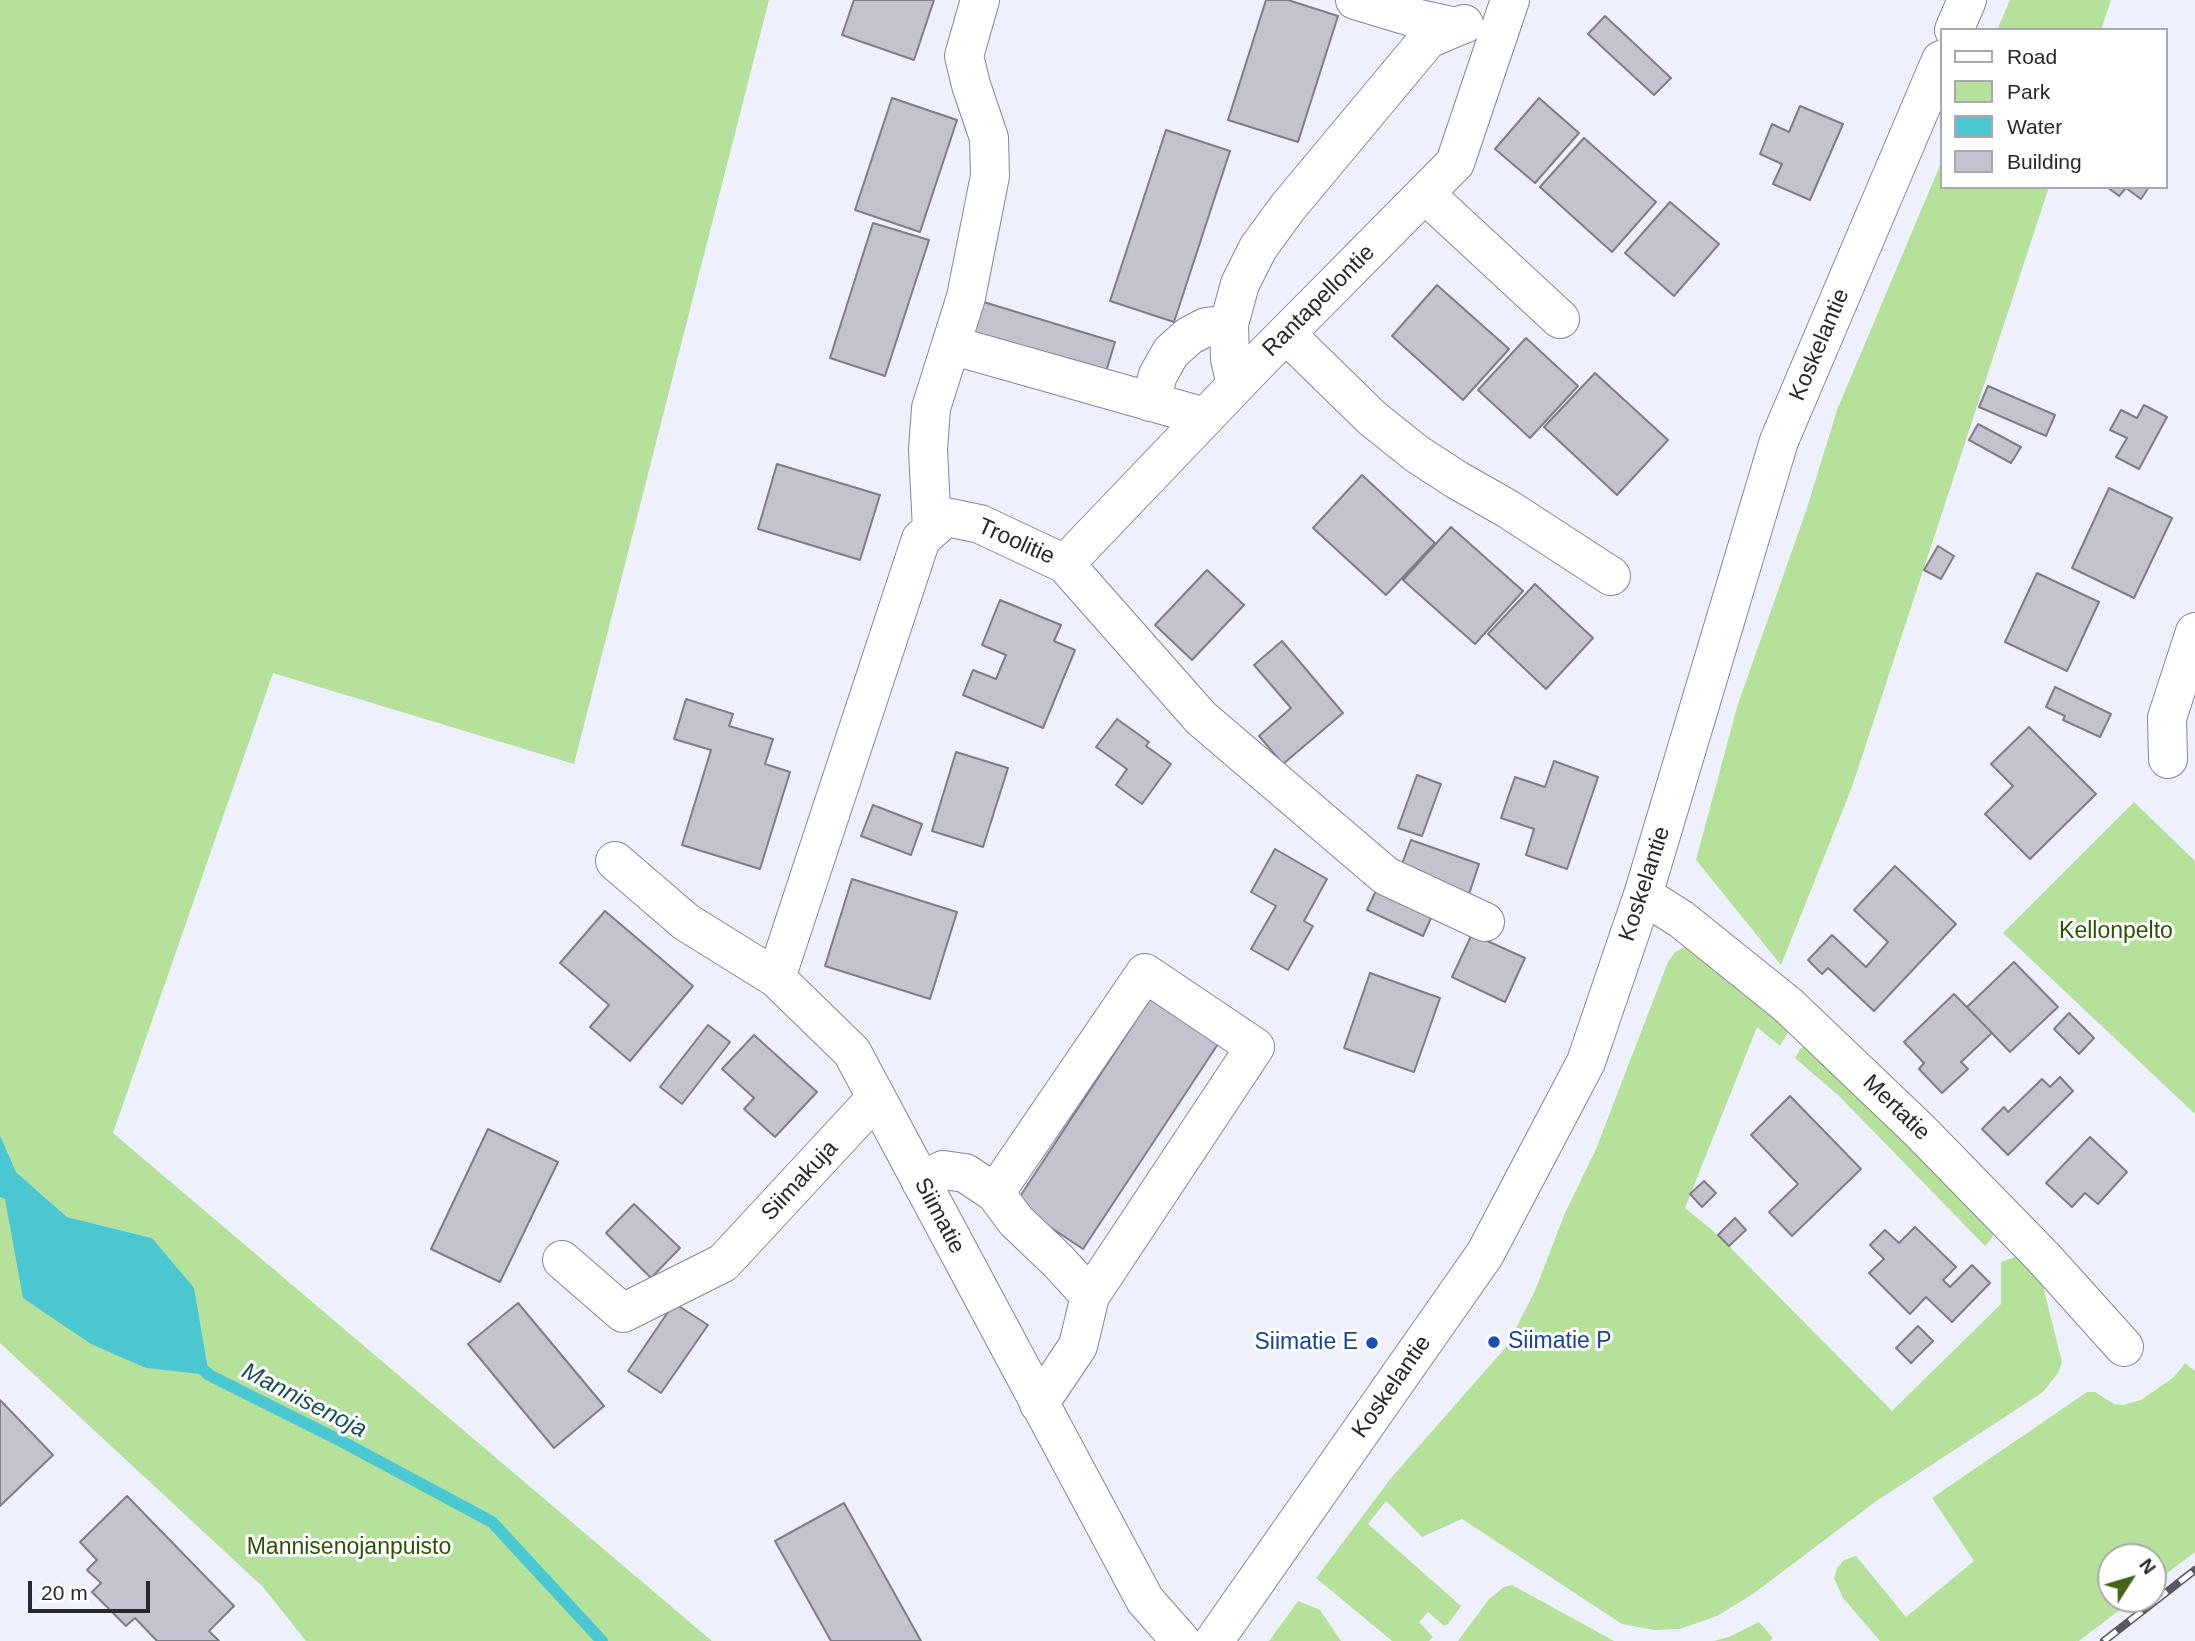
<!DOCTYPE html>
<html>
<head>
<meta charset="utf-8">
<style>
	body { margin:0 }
	#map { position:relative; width:2195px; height:1641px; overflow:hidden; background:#eef1fd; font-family:Helvetica,sans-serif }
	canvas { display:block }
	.legend { position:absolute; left:1940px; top:28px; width:228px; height:161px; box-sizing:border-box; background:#fff; border:2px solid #a9a9ab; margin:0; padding:9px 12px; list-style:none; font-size:21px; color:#27282c }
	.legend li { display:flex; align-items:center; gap:14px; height:35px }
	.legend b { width:35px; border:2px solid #a9a9ab }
	.north { position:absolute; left:2097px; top:1543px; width:70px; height:70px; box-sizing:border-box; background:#fff; border:2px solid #a9a9ab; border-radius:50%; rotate:53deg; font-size:19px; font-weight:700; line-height:28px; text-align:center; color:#27282c }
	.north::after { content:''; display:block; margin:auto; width:24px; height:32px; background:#43641a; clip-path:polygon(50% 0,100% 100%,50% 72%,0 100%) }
	.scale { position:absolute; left:28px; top:1581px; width:122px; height:32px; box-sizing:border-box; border:4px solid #27282c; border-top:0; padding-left:9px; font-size:21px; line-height:24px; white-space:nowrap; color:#27282c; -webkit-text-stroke:5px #fff; paint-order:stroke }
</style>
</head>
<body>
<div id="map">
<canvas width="2195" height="1641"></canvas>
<ul class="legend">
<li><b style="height:9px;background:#fff"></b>Road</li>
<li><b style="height:19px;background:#b5e19b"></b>Park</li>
<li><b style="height:19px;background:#4bc7d2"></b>Water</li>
<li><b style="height:19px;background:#c3c2ce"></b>Building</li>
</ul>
<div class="north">N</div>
<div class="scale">20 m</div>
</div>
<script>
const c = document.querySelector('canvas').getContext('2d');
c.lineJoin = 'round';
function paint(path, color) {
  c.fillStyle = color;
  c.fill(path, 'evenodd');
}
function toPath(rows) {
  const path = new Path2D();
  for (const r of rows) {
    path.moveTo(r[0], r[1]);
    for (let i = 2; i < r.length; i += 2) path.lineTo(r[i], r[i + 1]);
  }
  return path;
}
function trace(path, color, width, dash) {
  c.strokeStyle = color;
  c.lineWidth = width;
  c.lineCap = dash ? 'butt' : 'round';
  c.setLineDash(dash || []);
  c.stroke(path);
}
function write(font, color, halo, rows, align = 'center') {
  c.font = font + ' Helvetica,sans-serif';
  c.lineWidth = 6;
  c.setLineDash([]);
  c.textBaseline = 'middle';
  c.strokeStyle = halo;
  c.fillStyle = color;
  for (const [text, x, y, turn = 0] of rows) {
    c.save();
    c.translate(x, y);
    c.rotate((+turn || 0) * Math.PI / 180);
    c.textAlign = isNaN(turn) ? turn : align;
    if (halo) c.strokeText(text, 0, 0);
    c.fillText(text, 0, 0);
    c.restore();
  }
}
paint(toPath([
	[0,0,769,0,574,764,273,673,113,1133,712,1641,306,1641,263,1587,0,1343,0,1176,208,1374,152,1238,67,1217,16,1172,0,1135],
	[2010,0,2111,0,2101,30,1997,30],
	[1941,163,1941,187,2049,187,1852,787,1781,965,1696,860,1737,707,1806,511,1837,410],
	[2134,802,2195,861,2195,1114,2003,933],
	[1685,947,1788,1026,1788,1032,1780,1046,1757,1027,1685,1208,1718,1235,1892,1411,2001,1304,2001,1262,2021,1255,2028,1263,2043,1286,2062,1362,2058,1373,2043,1392,1875,1502,1753,1594,1717,1616,1680,1629,1654,1630,1622,1624,1462,1519,1422,1537,1386,1501,1368,1524,1461,1606,1448,1624,1444,1626,1428,1612,1419,1622,1433,1637,1429,1641,1392,1641,1316,1578,1391,1478,1506,1347,1534,1293,1565,1213,1596,1149,1668,962,1675,952],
	[1811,1046,1995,1233,1988,1243,1985,1246,1840,1097,1795,1058,1801,1048],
	[2185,1363,2195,1371,2195,1552,2153,1584,2153,1557,2111,1557,2111,1599,2134,1599,2079,1641,1880,1641,1843,1598,1834,1578,1837,1568,1844,1560,1856,1556,1906,1617,1974,1561,1932,1498,2087,1392,2095,1392,2114,1404,2123,1405,2141,1400,2174,1377],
	[1512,1585,1614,1641,1458,1641,1489,1599,1504,1587],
	[1298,1601,1320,1610,1341,1641,1269,1641],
	[1759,1622,1773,1638,1770,1641,1714,1641,1729,1637]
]), '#b5e19b');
paint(toPath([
	[0,1135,16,1172,67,1217,152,1238,194,1288,209,1375,146,1368,91,1344,23,1298,5,1199,0,1197]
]), '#4bc7d2');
trace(toPath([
	[197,1364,209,1375,341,1441,492,1522,602,1641]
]), '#4bc7d2', 12);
const building = toPath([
	[854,0,934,0,914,60,842,35,854,0],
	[1266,0,1288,0,1338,16,1298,142,1228,120,1266,0],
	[1605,16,1671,78,1654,95,1588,34,1605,16],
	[892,98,957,120,920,232,855,210,892,98],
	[1539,98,1579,133,1535,183,1495,149,1539,98],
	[1800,106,1843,124,1810,200,1773,184,1782,164,1760,154,1772,124,1789,132,1800,106],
	[1166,130,1230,151,1174,322,1110,301,1166,130],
	[1584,138,1656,202,1612,252,1540,187,1584,138],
	[2107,187,2149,187,2141,199,2126,188,2119,196,2107,187],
	[1670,202,1719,244,1674,296,1625,253,1670,202],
	[873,223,929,240,885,376,830,358,873,223],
	[1437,285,1509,349,1463,400,1392,336,1437,285],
	[977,300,1115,342,1105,375,967,333,977,300],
	[1526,338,1578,386,1530,438,1478,390,1526,338],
	[1595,373,1668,440,1617,495,1544,427,1595,373],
	[1988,386,2055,415,2046,436,1979,407,1988,386],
	[2144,405,2167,417,2139,469,2116,457,2127,438,2110,430,2121,410,2137,418,2144,405],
	[1978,424,2021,447,2011,463,1969,440,1978,424],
	[777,464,880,495,860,560,758,529,777,464],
	[1362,475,1435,543,1386,595,1313,528,1362,475],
	[2109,488,2172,518,2134,598,2072,568,2109,488],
	[1451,527,1523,591,1475,644,1403,580,1451,527],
	[1938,546,1954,556,1941,579,1924,570,1938,546],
	[1207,570,1244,605,1192,660,1155,625,1207,570],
	[2037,573,2099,602,2067,671,2005,642,2037,573],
	[1535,584,1593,638,1546,689,1488,634,1535,584],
	[1000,600,1061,625,1054,641,1075,650,1043,728,963,695,973,670,996,679,1006,655,982,645,1000,600],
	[1282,641,1343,713,1283,764,1259,736,1291,708,1254,665,1282,641],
	[2055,687,2111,714,2100,737,2063,720,2065,716,2046,707,2055,687],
	[686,699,733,714,729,726,773,739,765,764,790,772,760,869,682,845,711,750,674,739,686,699],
	[1117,719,1149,742,1146,746,1171,764,1142,804,1116,785,1127,769,1096,747,1117,719],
	[2029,727,2096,794,2030,859,1985,814,2013,786,1991,764,2029,727],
	[956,752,1008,768,983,847,932,831,956,752],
	[1554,761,1598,777,1567,869,1526,855,1534,829,1501,818,1515,777,1545,787,1554,761],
	[1417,775,1441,784,1422,836,1398,828,1417,775],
	[873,805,922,824,911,855,861,836,873,805],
	[1411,840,1479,864,1469,894,1400,869,1411,840],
	[1275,849,1327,879,1304,921,1313,926,1288,970,1251,949,1276,906,1251,892,1275,849],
	[1895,866,1956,924,1874,1011,1828,968,1822,974,1808,960,1832,935,1866,967,1888,942,1854,910,1895,866],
	[852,879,957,912,930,999,825,966,852,879],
	[1380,882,1436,907,1423,936,1367,910,1380,882],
	[605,911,693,986,630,1061,590,1027,609,1005,560,963,605,911],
	[1472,934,1525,958,1505,1002,1452,977,1472,934],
	[2014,962,2058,1007,2010,1052,1967,1007,2014,962],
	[1370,973,1440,998,1414,1072,1344,1048,1370,973],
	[1954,994,1992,1033,1961,1062,1968,1069,1942,1093,1919,1069,1924,1063,1904,1042,1954,994],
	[1150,999,1218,1044,1083,1249,1015,1204,1150,999],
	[2069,1013,2094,1038,2079,1054,2054,1029,2069,1013],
	[708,1025,730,1042,682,1104,660,1087,708,1025],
	[754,1035,817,1092,775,1137,744,1109,754,1098,722,1069,754,1035],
	[2060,1077,2073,1091,2008,1155,1982,1129,2004,1107,2008,1112,2042,1079,2050,1087,2060,1077],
	[1790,1096,1861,1169,1792,1236,1769,1212,1798,1184,1751,1135,1790,1096],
	[488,1129,558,1162,500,1282,431,1249,488,1129],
	[2090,1137,2127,1172,2098,1204,2085,1193,2072,1207,2046,1183,2090,1137],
	[1704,1181,1716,1193,1702,1207,1690,1194,1704,1181],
	[634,1204,680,1248,651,1278,606,1233,634,1204],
	[1735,1218,1746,1230,1729,1246,1718,1235,1735,1218],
	[1915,1227,1956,1267,1943,1280,1950,1287,1972,1265,1990,1283,1952,1322,1926,1297,1910,1314,1869,1273,1884,1259,1870,1245,1885,1230,1899,1243,1915,1227],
	[518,1303,604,1406,554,1448,468,1344,518,1303],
	[674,1303,708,1325,661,1393,628,1371,674,1303],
	[1918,1326,1933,1341,1911,1363,1896,1348,1918,1326],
	[0,1400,53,1455,0,1506,0,1400],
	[127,1496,234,1606,209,1631,219,1641,157,1641,135,1618,126,1626,92,1592,101,1583,87,1570,97,1560,80,1542,127,1496],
	[844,1503,921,1641,831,1641,775,1541,844,1503]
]);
paint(building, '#c3c2ce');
trace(building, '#7e7d88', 2);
const minor = toPath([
	[1355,0,1415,18,1456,27,1464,24],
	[1425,194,1560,319],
	[1286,334,1372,418,1417,454,1457,480,1508,509,1611,576],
	[951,345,1205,417],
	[1236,385,1230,359,1229,324,1240,284,1258,248,1288,207,1428,39,1456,27],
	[1150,402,1158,375,1171,352,1189,336,1206,327,1229,324],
	[932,529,928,450,931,408,966,297,990,176,989,138,971,85,964,56,980,0],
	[1065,564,1259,361,1455,163,1510,0],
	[2168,759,2167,718,2195,632],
	[615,861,686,922,776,978,852,1052,1145,1600,1181,1641],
	[1643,895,1681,919,1788,1005,1919,1130,2043,1257,2124,1347],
	[776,978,921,539,946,517,980,524,1065,564,1201,718,1386,876,1485,922],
	[921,1182,943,1170,965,1173,995,1193,1016,1221,1058,1261,1090,1296],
	[995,1193,1145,973,1255,1047,1090,1296,1078,1346,1039,1404],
	[562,1260,623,1313,723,1263,876,1098]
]);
const major = toPath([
	[1954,30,1967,0],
	[1214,1641,1485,1254,1586,1062,1643,895,1779,441,1941,60]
]);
trace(minor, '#858792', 40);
trace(major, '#858792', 40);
trace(minor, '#fff', 38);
trace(major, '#fff', 38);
const rail = toPath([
	[2104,1641,2195,1570]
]);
trace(rail, '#58595f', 8);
trace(rail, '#fff', 5, [16]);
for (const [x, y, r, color] of [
	[1494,1342,7,"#1a4fb4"],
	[1372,1343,7,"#1a4fb4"]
]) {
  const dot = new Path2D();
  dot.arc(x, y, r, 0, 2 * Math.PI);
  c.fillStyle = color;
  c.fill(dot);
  trace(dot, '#fff', 2.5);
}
write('23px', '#27282c', '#fff', [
	["Rantapellontie",1319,301,-45],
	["Koskelantie",1820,345,-67],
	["Troolitie",1016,542,24],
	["Koskelantie",1645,884,-72],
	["Mertatie",1896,1108,44],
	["Siimakuja",800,1181,-47],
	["Siimatie",939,1216,62],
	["Koskelantie",1392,1387,-55]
]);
write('23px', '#2b5305', '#fff', [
	["Kellonpelto",2116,932],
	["Mannisenojanpuisto",349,1548]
]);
write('23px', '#164399', '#fff', [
	["Siimatie P",1508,1342],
	["Siimatie E",1358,1343,"right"]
], 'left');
write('italic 24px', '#1a4f54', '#fff', [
	["Mannisenoja",304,1401,27]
]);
</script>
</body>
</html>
